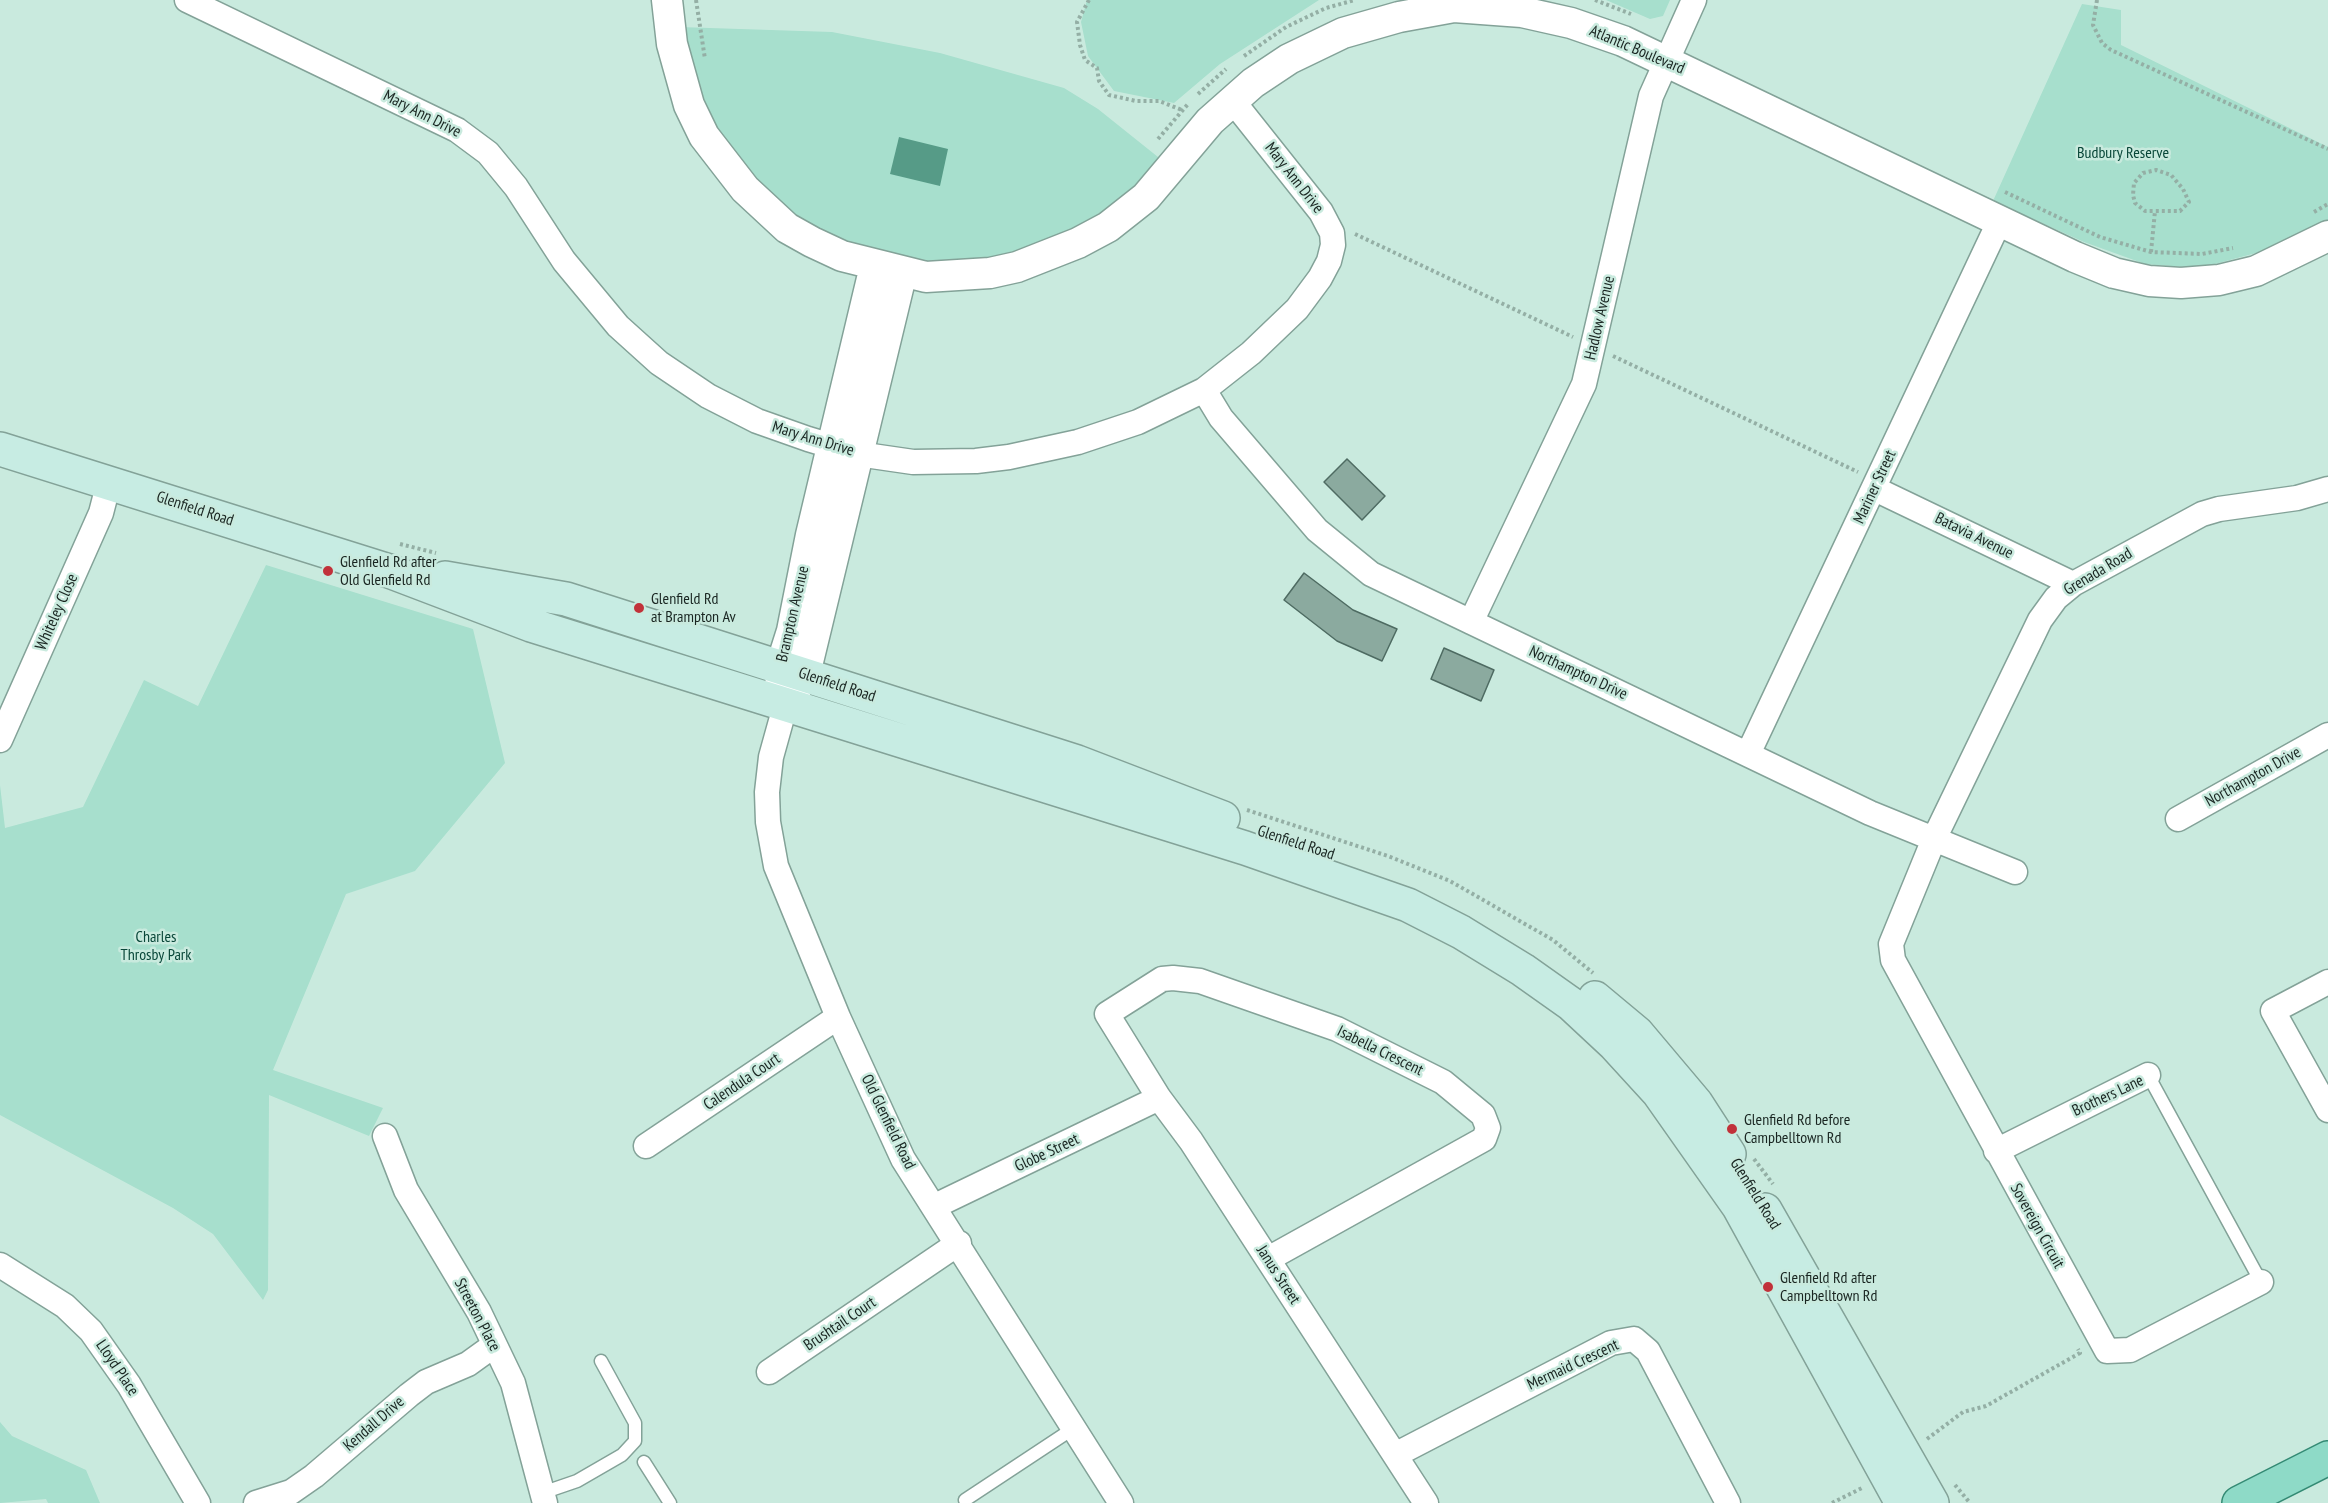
<!DOCTYPE html>
<html>
<head>
<meta charset="utf-8">
<style>
	body { margin:0 }
	canvas { display:block; background:#c9eade }
</style>
</head>
<body>
<canvas width="2328" height="1503"></canvas>
<script>
const c = document.querySelector('canvas').getContext('2d');
c.lineJoin = 'round';
function paint(path, color) {
  c.fillStyle = color;
  c.fill(path, 'evenodd');
}
function toPath(rows) {
  const path = new Path2D();
  for (const r of rows) {
    path.moveTo(r[0], r[1]);
    for (let i = 2; i < r.length; i += 2) path.lineTo(r[i], r[i + 1]);
  }
  return path;
}
function trace(path, color, width, dash) {
  c.strokeStyle = color;
  c.lineWidth = width;
  c.lineCap = dash ? 'butt' : 'round';
  c.setLineDash(dash || []);
  c.stroke(path);
}
function write(font, color, halo, rows, align = 'center') {
  c.font = font + ' "PT Sans Narrow",sans-serif';
  c.lineWidth = 5;
  c.setLineDash([]);
  c.textBaseline = 'middle';
  c.strokeStyle = halo;
  c.fillStyle = color;
  for (const [text, x, y, turn = 0] of rows) {
    c.save();
    c.translate(x, y);
    c.rotate((+turn || 0) * Math.PI / 180);
    c.textAlign = isNaN(turn) ? turn : align;
    if (halo) c.strokeText(text, 0, 0);
    c.fillText(text, 0, 0);
    c.restore();
  }
}
paint(toPath([
	[1087,0,1319,0,1220,64,1174,103,1114,91,1088,56,1081,22],
	[1606,0,1670,0,1663,16,1650,19],
	[2082,4,2121,10,2121,45,2328,147,2328,225,2317,231,2256,253,2211,265,2184,267,2145,264,2084,242,1993,201],
	[679,27,832,32,940,53,1064,88,1098,109,1163,161,1129,197,1078,236,1013,259,929,262,862,250,820,232,776,205,712,131],
	[266,565,473,629,505,763,415,871,346,894,273,1070,383,1108,369,1136,269,1095,268,1290,263,1300,213,1234,173,1208,0,1115,0,785,5,828,83,807,144,680,198,706],
	[0,1422,12,1436,86,1470,100,1503,48,1503,46,1499,0,1503]
]), '#a7dfcd');
paint(toPath([
	[899,137,948,149,940,186,890,174]
]), '#569b87');
const building = toPath([
	[1347,459,1385,496,1362,520,1324,482,1347,459],
	[1304,573,1353,610,1397,629,1382,661,1337,641,1284,600,1304,573],
	[1444,648,1494,670,1481,701,1431,679,1444,648]
]);
paint(building, '#8baa9f');
trace(building, '#4e6b62', 1.5);
const service = toPath([
	[2148,1075,2261,1282],
	[644,1462,670,1503],
	[542,1493,577,1481,622,1455,635,1441,635,1423,601,1361],
	[965,1500,1074,1428]
]);
const minor = toPath([
	[187,0,457,130,488,153,516,187,564,261,618,326,659,363,708,396,757,421,808,439,858,454,913,462,976,461,1009,457,1078,442,1138,422,1204,390,1251,353,1297,309,1320,278,1329,261,1333,245,1332,233,1321,212,1232,100],
	[1204,390,1221,418,1317,530,1371,574,1870,813,2015,872],
	[1875,489,2073,584],
	[1471,622,1584,384,1651,96,1694,0],
	[786,703,771,757,767,792,768,822,776,866,838,1017,903,1159,1121,1503],
	[0,740,101,513,109,482],
	[1748,754,2000,220],
	[2178,819,2328,735],
	[2328,982,2273,1011,2328,1110],
	[385,1136,406,1190,479,1312,513,1383,545,1503],
	[646,1146,838,1017],
	[1996,1151,2148,1075],
	[935,1206,1159,1098],
	[1268,1259,1484,1139,1488,1128,1483,1115,1443,1082,1337,1029,1200,981,1173,978,1162,979,1107,1014,1159,1098,1191,1141,1426,1503],
	[0,1265,65,1306,91,1331,129,1385,198,1503],
	[2261,1282,2130,1350,2107,1351,1893,960,1891,944,1934,839,2040,620,2056,598,2073,584,2202,514,2219,509,2297,498,2328,489],
	[769,1372,959,1243],
	[1395,1455,1611,1343,1634,1339,1648,1351,1728,1503],
	[256,1503,291,1492,314,1476,409,1395,426,1382,468,1364,493,1346]
]);
const tertiary = toPath([
	[667,0,672,44,689,105,704,136,745,189,787,228,812,242,842,256,926,277,990,273,1017,267,1078,243,1108,227,1146,197,1210,121,1253,83,1289,59,1343,33,1399,17,1454,7,1522,12,1571,23,1623,41,2075,257,2114,273,2149,281,2181,283,2219,280,2256,271,2328,236],
	[792,695,805,674,902,272],
	[786,703,779,672,792,631,811,535,875,266]
]);
const secondary = toPath([
	[0,449,389,571,531,625,1245,848,1408,905,1461,932,1523,970,1571,1004,1615,1045,1658,1092,1739,1207,1902,1503],
	[445,578,566,599,1077,762,1223,818],
	[1595,998,1637,1033,1696,1103,1729,1154],
	[1765,1210,1932,1503]
]);
const primary = toPath([
	[2239,1503,2328,1458]
]);
trace(service, '#83a298', 15);
trace(minor, '#83a298', 27);
trace(tertiary, '#83a298', 33);
trace(secondary, '#83a298', 36);
trace(primary, '#348a74', 36);
trace(toPath([
	[696,0,705,59],
	[1089,0,1077,22,1080,45,1085,60,1097,68,1099,81,1109,95,1136,101,1159,101,1182,110],
	[1595,0,1631,14],
	[2097,0,2093,25,2102,43,2111,50,2328,149],
	[1244,56,1286,27,1326,8,1355,0],
	[1198,94,1226,69],
	[1158,139,1188,104],
	[2005,192,2100,237,2151,252,2202,254,2233,248],
	[2314,212,2328,204],
	[1355,234,1573,337],
	[2151,252,2155,211,2180,211,2189,202,2183,189,2171,175,2156,170,2143,173,2134,183,2133,195,2135,203,2145,211,2155,211],
	[1613,356,1858,472],
	[400,544,436,553],
	[1247,810,1388,856,1450,881,1553,940,1593,973],
	[1754,1159,1773,1184],
	[1927,1439,1963,1412,1986,1406,2080,1353,2078,1349],
	[1955,1485,1970,1503],
	[1832,1503,1864,1487]
]), '#94afa5', 4, [3, 3]);
trace(service, '#fff', 12);
trace(minor, '#fff', 24);
trace(tertiary, '#fff', 30);
trace(secondary, '#c7ece3', 33);
trace(primary, '#8edac7', 33);
for (const [x, y, r, color] of [
	[328,571,6,"#c1313a"],
	[639,608,6,"#c1313a"],
	[1732,1129,6,"#c1313a"],
	[1768,1287,6,"#c1313a"]
]) {
  const dot = new Path2D();
  dot.arc(x, y, r, 0, 2 * Math.PI);
  c.fillStyle = color;
  c.fill(dot);
  trace(dot, '#c9eade', 2);
}
write('16px', '#192521', '#c9eade', [
	["Atlantic Boulevard",1637,50,23],
	["Mary Ann Drive",422,114,27],
	["Mary Ann Drive",1294,178,52],
	["Hadlow Avenue",1600,318,-77],
	["Mary Ann Drive",813,439,17],
	["Mariner Street",1875,487,-65],
	["Glenfield Road",195,509,18],
	["Batavia Avenue",1974,536,26],
	["Grenada Road",2098,572,-31],
	["Whiteley Close",57,612,-66],
	["Brampton Avenue",793,614,-77],
	["Northampton Drive",1578,673,25],
	["Glenfield Road",837,685,18],
	["Northampton Drive",2253,777,-29],
	["Glenfield Road",1296,843,18],
	["Isabella Crescent",1380,1051,26],
	["Calendula Court",742,1082,-34],
	["Brothers Lane",2108,1096,-25],
	["Old Glenfield Road",888,1122,64],
	["Globe Street",1047,1153,-25],
	["Glenfield Road",1755,1194,58],
	["Sovereign Circuit",2037,1226,61],
	["Janus Street",1278,1275,57],
	["Streeton Place",477,1315,62],
	["Brushtail Court",840,1324,-34],
	["Mermaid Crescent",1573,1365,-25],
	["Lloyd Place",117,1368,56],
	["Kendall Drive",374,1424,-41]
]);
write('16px', '#094739', '#c9eade', [
	["Budbury Reserve",2123,153],
	["Charles",156,937],
	["Throsby Park",156,955]
]);
write('16px', '#192521', '#c9eade', [
	["Glenfield Rd after",340,562],
	["Old Glenfield Rd",340,580],
	["Glenfield Rd",651,599],
	["at Brampton Av",651,617],
	["Glenfield Rd before",1744,1120],
	["Campbelltown Rd",1744,1138],
	["Glenfield Rd after",1780,1278],
	["Campbelltown Rd",1780,1296]
], 'left');
</script>
</body>
</html>
